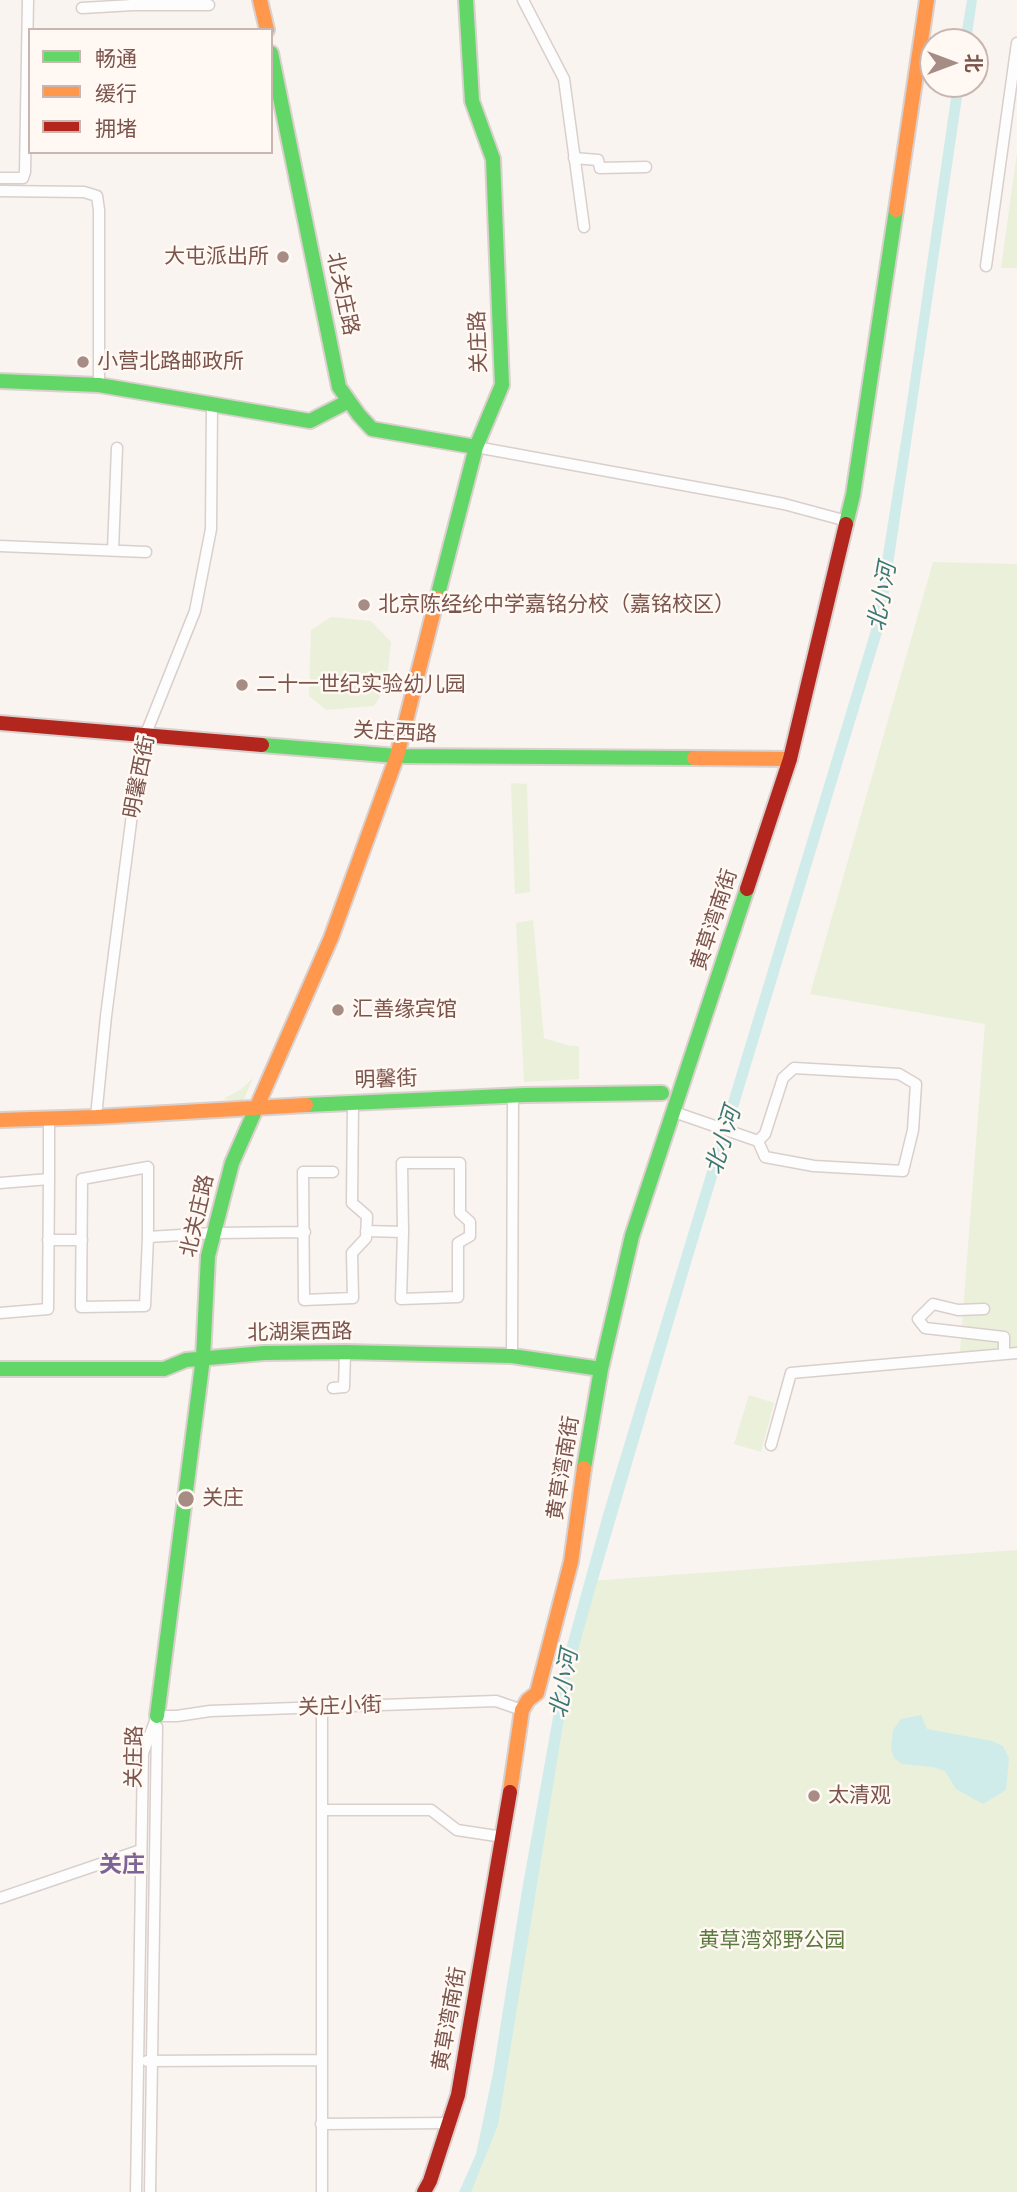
<!DOCTYPE html>
<html>
<head>
<meta charset="utf-8">
<style>
	body { margin:0 }
	#map { position:relative; width:1017px; height:2192px; overflow:hidden; background:#f9f4ef; font-family:Arial,"Noto Sans SC",sans-serif }
	canvas { display:block }
	.legend { position:absolute; left:28px; top:28px; width:245px; height:126px; box-sizing:border-box; background:#fff8f3; border:2px solid #cab6b0; margin:0; padding:9px 12px; list-style:none; font-size:21px; color:#7b544c }
	.legend li { display:flex; align-items:center; gap:14px; height:35px }
	.legend b { width:35px; border:2px solid #cab6b0 }
	.north { position:absolute; left:919px; top:28px; width:70px; height:70px; box-sizing:border-box; background:#fff8f3; border:2px solid #cab6b0; border-radius:50%; rotate:90deg; font-size:19px; font-weight:700; line-height:28px; text-align:center; color:#7b544c }
	.north::after { content:''; display:block; margin:auto; width:24px; height:32px; background:#a78c85; clip-path:polygon(50% 0,100% 100%,50% 72%,0 100%) }
</style>
</head>
<body>
<div id="map">
<canvas width="1017" height="2192"></canvas>
<ul class="legend">
<li><b style="height:9px;background:#63d668"></b>畅通</li>
<li><b style="height:9px;background:#ff974d"></b>缓行</li>
<li><b style="height:9px;background:#b3261e"></b>拥堵</li>
</ul>
<div class="north">北</div>
</div>
<script>
const c = document.querySelector('canvas').getContext('2d');
c.lineJoin = 'round';
function paint(path, color) {
  c.fillStyle = color;
  c.fill(path, 'evenodd');
}
function toPath(rows) {
  const path = new Path2D();
  for (const r of rows) {
    path.moveTo(r[0], r[1]);
    for (let i = 2; i < r.length; i += 2) path.lineTo(r[i], r[i + 1]);
  }
  return path;
}
function trace(path, color, width, dash) {
  c.strokeStyle = color;
  c.lineWidth = width;
  c.lineCap = dash ? 'butt' : 'round';
  c.setLineDash(dash || []);
  c.stroke(path);
}
function write(font, color, halo, rows, align = 'center') {
  c.font = font + ' Arial,"Noto Sans SC",sans-serif';
  c.lineWidth = 5;
  c.setLineDash([]);
  c.textBaseline = 'middle';
  c.strokeStyle = halo;
  c.fillStyle = color;
  for (const [text, x, y, turn = 0] of rows) {
    c.save();
    c.translate(x, y);
    c.rotate((+turn || 0) * Math.PI / 180);
    c.textAlign = isNaN(turn) ? turn : align;
    if (halo) c.strokeText(text, 0, 0);
    c.fillText(text, 0, 0);
    c.restore();
  }
}
paint(toPath([
	[1017,153,1017,268,1001,268],
	[933,562,1017,564,1017,1347,960,1352,985,1024,810,994],
	[331,617,371,621,391,642,386,687,374,706,326,710,309,696,311,630],
	[511,783,527,784,530,892,515,894],
	[533,920,544,1038,570,1046,579,1046,579,1079,524,1082,516,923],
	[253,1078,243,1101,223,1099,240,1090],
	[749,1395,774,1403,761,1452,734,1444],
	[1017,1550,1017,2192,467,2192,486,2153,571,1645,590,1581]
]), '#eaf0da');
paint(toPath([
	[967,0,977,0,971,42,960,42],
	[953,84,964,84,884,626,691,1263,594,1593,571,1675,498,2125,471,2192,459,2192,476,2154,493,2073,522,1890,564,1656,604,1511,871,630,905,416],
	[921,1715,927,1729,992,1741,1003,1746,1009,1758,1006,1790,983,1804,956,1789,945,1771,933,1767,902,1764,894,1758,891,1749,893,1730,901,1719]
]), '#d0ecea');
const street = toPath([
	[134,0,133,5,209,5],
	[523,0,564,79,584,227],
	[82,8,133,5],
	[574,158,598,160,600,168,646,167],
	[0,178,23,178,25,172,28,0],
	[0,191,84,192,97,196,99,210,99,385],
	[986,266,1017,43],
	[476,447,738,495,784,504,847,521],
	[0,546,146,552],
	[113,550,117,448],
	[674,1112,758,1141,765,1157,814,1166,903,1171,913,1130,916,1084,899,1074,794,1068,783,1078,765,1134,758,1141],
	[96,1117,106,1016,138,768,145,736,195,611,211,529,212,403],
	[402,1163,460,1163,460,1213,470,1222,470,1236,458,1243,458,1297,401,1299,403,1232,402,1163],
	[333,1172,303,1172,304,1300,353,1298,352,1253,366,1238,367,1216,352,1203,353,1103],
	[49,1179,49,1119],
	[0,1183,49,1179,48,1309,0,1313],
	[366,1231,403,1232],
	[148,1237,145,1306,81,1307,82,1179,148,1167,148,1237,214,1233,305,1232],
	[48,1240,82,1240],
	[984,1309,958,1310,933,1304,918,1319,925,1328,1004,1337,1004,1354],
	[512,1356,513,1096],
	[333,1388,344,1387,345,1352],
	[771,1445,791,1373,1017,1353],
	[157,1716,177,1716,210,1711,496,1701,522,1710],
	[323,1810,431,1810,457,1830,503,1837],
	[0,1898,141,1850],
	[147,2061,322,2060],
	[321,2124,449,2123],
	[136,2192,143,1753,157,1716],
	[150,2192,157,1727],
	[322,2192,322,1708]
]);
const fast = toPath([
	[271,53,339,387,359,415,372,429,476,447],
	[0,381,99,385,310,421,349,401],
	[846,524,853,495,896,210],
	[437,598,476,447,502,385,493,159,472,101,466,0],
	[262,745,397,756,694,758],
	[306,1105,525,1095,662,1093],
	[0,1369,164,1369,186,1360,264,1353,345,1352,512,1356,601,1369],
	[584,1468,601,1369,632,1236,747,889],
	[157,1716,203,1358,208,1256,232,1163,258,1104]
]);
const slow = toPath([
	[260,0,267,30],
	[896,210,927,0],
	[694,758,790,759],
	[258,1104,331,938,397,756,437,598],
	[0,1120,96,1117,306,1105],
	[510,1792,522,1710,528,1700,537,1693,571,1562,584,1468]
]);
const jam = toPath([
	[0,723,262,745],
	[747,889,790,759,846,524],
	[424,2192,430,2181,458,2095,510,1792]
]);
trace(street, '#d9cfcc', 13);
trace(fast, '#dad0cd', 18);
trace(slow, '#dad0cd', 18);
trace(jam, '#dad0cd', 18);
trace(street, '#fefdfd', 10);
trace(fast, '#63d668', 14);
trace(slow, '#ff974d', 14);
trace(jam, '#b3261e', 14);
for (const [x, y, r, color] of [
	[283,257,7,"#a78c85"],
	[83,362,7,"#a78c85"],
	[364,605,7,"#a78c85"],
	[242,685,7,"#a78c85"],
	[338,1010,7,"#a78c85"],
	[186,1499,9,"#a78c85"],
	[814,1796,7,"#a78c85"]
]) {
  const dot = new Path2D();
  dot.arc(x, y, r, 0, 2 * Math.PI);
  c.fillStyle = color;
  c.fill(dot);
  trace(dot, '#fff8f3', 2.5);
}
write('21px', '#7b544c', '#fff8f3', [
	["大屯派出所",269,257,"right"],
	["小营北路邮政所",97,362],
	["北京陈经纶中学嘉铭分校（嘉铭校区）",378,605],
	["二十一世纪实验幼儿园",256,685],
	["汇善缘宾馆",352,1010],
	["关庄",202,1499],
	["太清观",828,1796]
], 'left');
write('21px', '#7b544c', '#fff8f3', [
	["北关庄路",342,294,78],
	["关庄路",479,342,-92],
	["关庄西路",395,733,3],
	["明馨西街",140,777,-79],
	["黄草湾南街",715,920,-72],
	["明馨街",386,1080,-2],
	["北关庄路",198,1216,-77],
	["北湖渠西路",300,1333,-1],
	["黄草湾南街",564,1468,-81],
	["关庄小街",340,1707,-2],
	["关庄路",135,1757,-89],
	["黄草湾南街",450,2019,-80]
]);
write('21px', '#5c7a40', '#fff8f3', [
	["黄草湾郊野公园",772,1941]
]);
write('italic 23px', '#3b7978', '#fff8f3', [
	["北小河",883,597,-80],
	["北小河",724,1141,-73],
	["北小河",565,1684,-80]
]);
write('bold 23px', '#7c6596', '#fff8f3', [
	["关庄",122,1866]
]);
</script>
</body>
</html>
